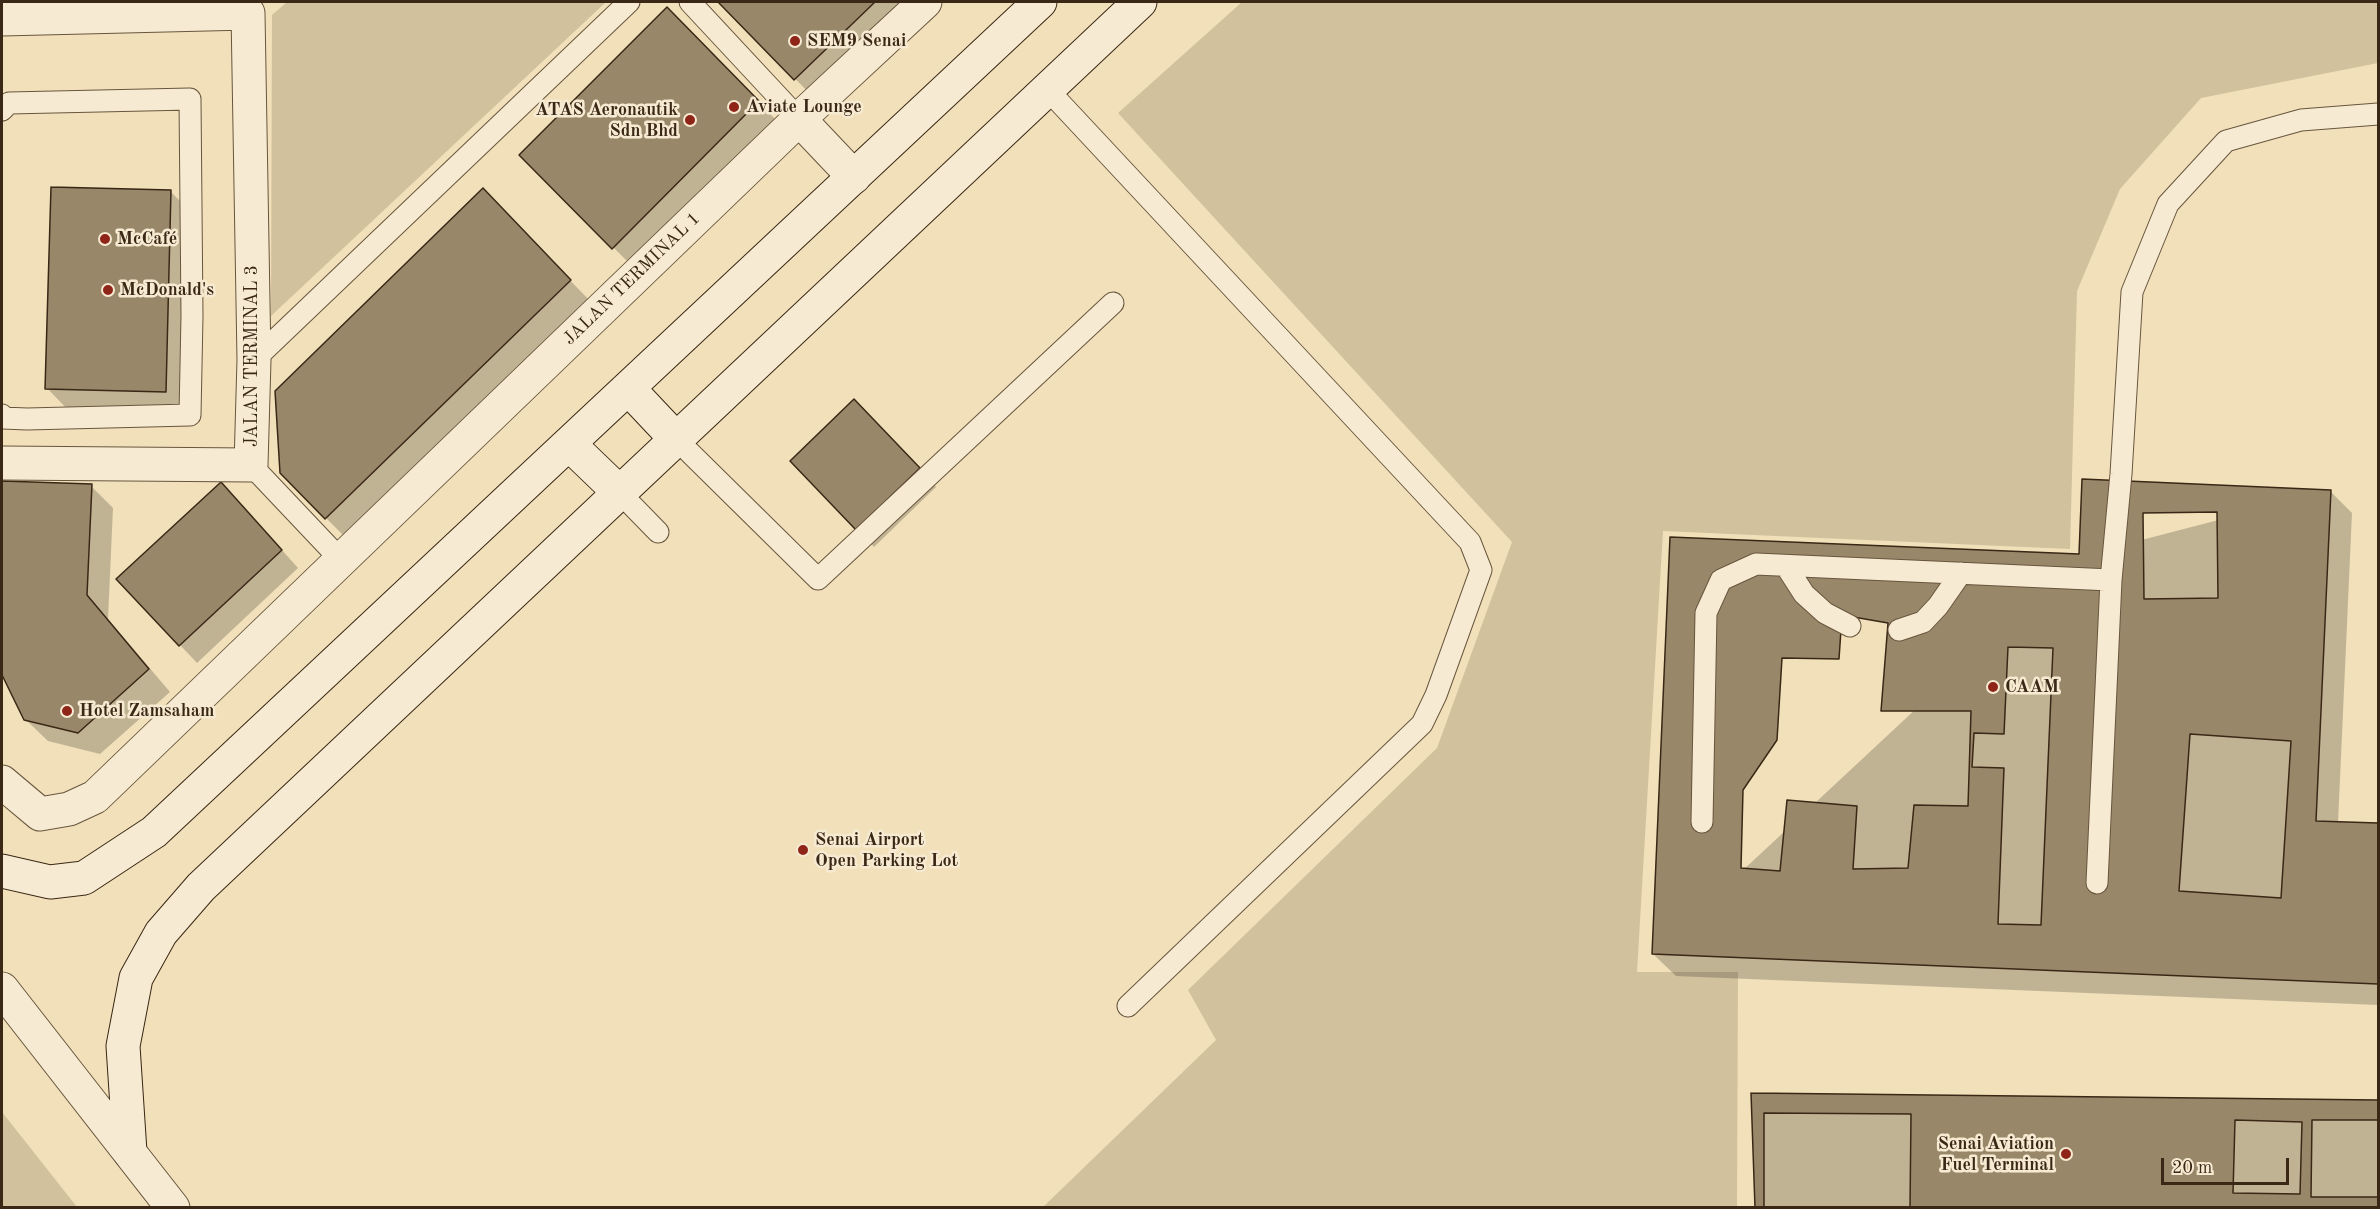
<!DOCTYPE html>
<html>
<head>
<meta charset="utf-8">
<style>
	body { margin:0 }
	#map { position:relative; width:2380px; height:1209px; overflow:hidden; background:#f1e0b9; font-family:"Old Standard TT",serif }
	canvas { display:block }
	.frame { position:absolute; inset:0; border:3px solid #3a2715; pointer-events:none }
	.scale { position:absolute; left:2161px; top:1158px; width:128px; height:27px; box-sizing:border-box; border:3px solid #3a2715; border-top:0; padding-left:8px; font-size:18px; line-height:21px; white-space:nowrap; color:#3a2715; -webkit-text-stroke:4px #f6ebd2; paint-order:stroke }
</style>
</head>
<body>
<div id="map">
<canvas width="2380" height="1209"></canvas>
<div class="frame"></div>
<div class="scale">20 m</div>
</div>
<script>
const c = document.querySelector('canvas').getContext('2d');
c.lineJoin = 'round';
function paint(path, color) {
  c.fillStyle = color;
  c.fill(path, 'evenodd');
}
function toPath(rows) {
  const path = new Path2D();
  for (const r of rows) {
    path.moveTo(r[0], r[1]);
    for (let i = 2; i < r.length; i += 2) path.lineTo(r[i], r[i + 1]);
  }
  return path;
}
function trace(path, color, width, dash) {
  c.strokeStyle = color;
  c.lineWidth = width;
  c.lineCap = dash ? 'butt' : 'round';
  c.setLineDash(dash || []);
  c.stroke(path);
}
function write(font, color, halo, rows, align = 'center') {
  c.font = font + ' "Old Standard TT",serif';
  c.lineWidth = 5;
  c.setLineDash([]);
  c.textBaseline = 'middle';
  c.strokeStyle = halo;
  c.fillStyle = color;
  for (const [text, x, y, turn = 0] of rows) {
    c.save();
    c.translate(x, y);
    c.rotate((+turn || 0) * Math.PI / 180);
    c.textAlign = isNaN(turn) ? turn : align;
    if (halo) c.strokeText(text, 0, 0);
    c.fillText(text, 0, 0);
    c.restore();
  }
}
paint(toPath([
	[287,2,606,2,271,316,272,15],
	[1242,2,2378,2,2378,63,2201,98,2120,189,2077,291,2070,549,1663,531,1637,972,1738,972,1737,1207,1043,1207,1216,1040,1188,990,1437,748,1512,542,1118,113],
	[2,1112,77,1207,2,1207]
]), '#d2c19d');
paint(toPath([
	[720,2,920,2,817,101],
	[667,10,780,124,635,269,521,155],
	[171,192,193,214,188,414,69,411,47,388],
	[504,212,592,303,348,540,326,518],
	[871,418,936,487,874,547,857,529],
	[2,482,91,486,113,508,108,619,170,692,100,754,48,741,25,719,2,671],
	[2330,491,2352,513,2338,823,2378,825,2378,1005,1676,976,1653,954,2080,556],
	[238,501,298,568,197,663,118,579],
	[1752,1095,2378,1102,2378,1208,1757,1208]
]), '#0003');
const building = toPath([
	[718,2,875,2,794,80,718,2],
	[667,7,759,101,612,249,519,155,667,7],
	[51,187,171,190,166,392,45,389,51,187],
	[483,188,571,280,325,519,280,473,275,391,483,188],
	[854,399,920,468,856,530,790,461,854,399],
	[2082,479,2331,490,2316,821,2378,823,2378,984,1652,954,1670,537,2079,554,2082,479],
	[2,481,92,484,87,595,149,669,78,733,24,720,2,675,2,481],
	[221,482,282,550,179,646,116,579,221,482],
	[2217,512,2218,598,2144,599,2143,513,2217,512],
	[1842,615,1888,623,1881,711,1971,711,1968,806,1914,805,1908,868,1853,869,1857,806,1787,800,1780,871,1741,868,1743,790,1777,740,1782,658,1839,659,1842,615],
	[2008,647,2053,648,2041,925,1998,924,2004,768,1972,767,1974,733,2004,734,2008,647],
	[2190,734,2291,741,2281,898,2179,891,2190,734],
	[1751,1093,2378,1100,2378,1208,1755,1208,1751,1093],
	[1764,1113,1911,1114,1910,1208,1764,1208,1764,1113],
	[2235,1120,2302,1122,2300,1194,2233,1193,2235,1120],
	[2312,1120,2378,1120,2378,1197,2311,1197,2312,1120]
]);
paint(building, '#99876a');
trace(building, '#3a2715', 1.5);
const lane = toPath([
	[690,2,799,119],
	[1048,90,1470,542,1481,570,1436,695,1422,724,1128,1006],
	[2,110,9,103,190,99,192,316,190,415,27,419,3,418,2,415],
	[254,360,629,2],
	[676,439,818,579,1113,303],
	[251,465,340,559],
	[619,492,658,532],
	[1786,566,1804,594,1825,613,1850,626],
	[1899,630,1923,622,1938,606,1961,573],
	[1702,822,1706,613,1721,580,1756,564,2111,580],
	[2097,883,2111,580,2121,474,2132,292,2168,204,2226,141,2301,120,2378,114]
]);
const street = toPath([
	[2,19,248,13,254,360,251,465,2,463],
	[799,119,854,177],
	[2,782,40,814,69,809,95,797,799,119,925,2],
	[2,989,173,1208]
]);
const secondary = toPath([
	[628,388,676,439],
	[569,444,619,492],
	[2,871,50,882,84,878,154,832,1040,2],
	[130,1152,123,1046,136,978,161,933,201,887,1140,2]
]);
trace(lane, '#68553e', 23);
trace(street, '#68553e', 35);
trace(secondary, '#3a2715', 35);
trace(lane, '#f6ebd2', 21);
trace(street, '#f6ebd2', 33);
trace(secondary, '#f6ebd2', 33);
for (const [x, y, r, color] of [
	[795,41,6,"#8f2418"],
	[734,107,6,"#8f2418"],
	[690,120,6,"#8f2418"],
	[105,239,6,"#8f2418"],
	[108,290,6,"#8f2418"],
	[1993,687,6,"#8f2418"],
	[67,711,6,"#8f2418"],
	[803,850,6,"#8f2418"],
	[2066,1154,6,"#8f2418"]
]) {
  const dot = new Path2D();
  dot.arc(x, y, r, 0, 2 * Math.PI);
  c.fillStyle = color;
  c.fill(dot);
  trace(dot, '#f6ebd2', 2);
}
write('bold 18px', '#3a2715', '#f6ebd2', [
	["SEM9 Senai",807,41],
	["Aviate Lounge",746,107],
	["ATAS Aeronautik",678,110,"right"],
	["Sdn Bhd",678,131,"right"],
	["McCafé",117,239],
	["McDonald's",120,290],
	["CAAM",2005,687],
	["Hotel Zamsaham",79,711],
	["Senai Airport",815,840],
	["Open Parking Lot",815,861],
	["Senai Aviation",2054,1144,"right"],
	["Fuel Terminal",2054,1165,"right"]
], 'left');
write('18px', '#3a2715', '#f6ebd2', [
	["JALAN TERMINAL 1",632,279,-44],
	["JALAN TERMINAL 3",252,356,-90]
]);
</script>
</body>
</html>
